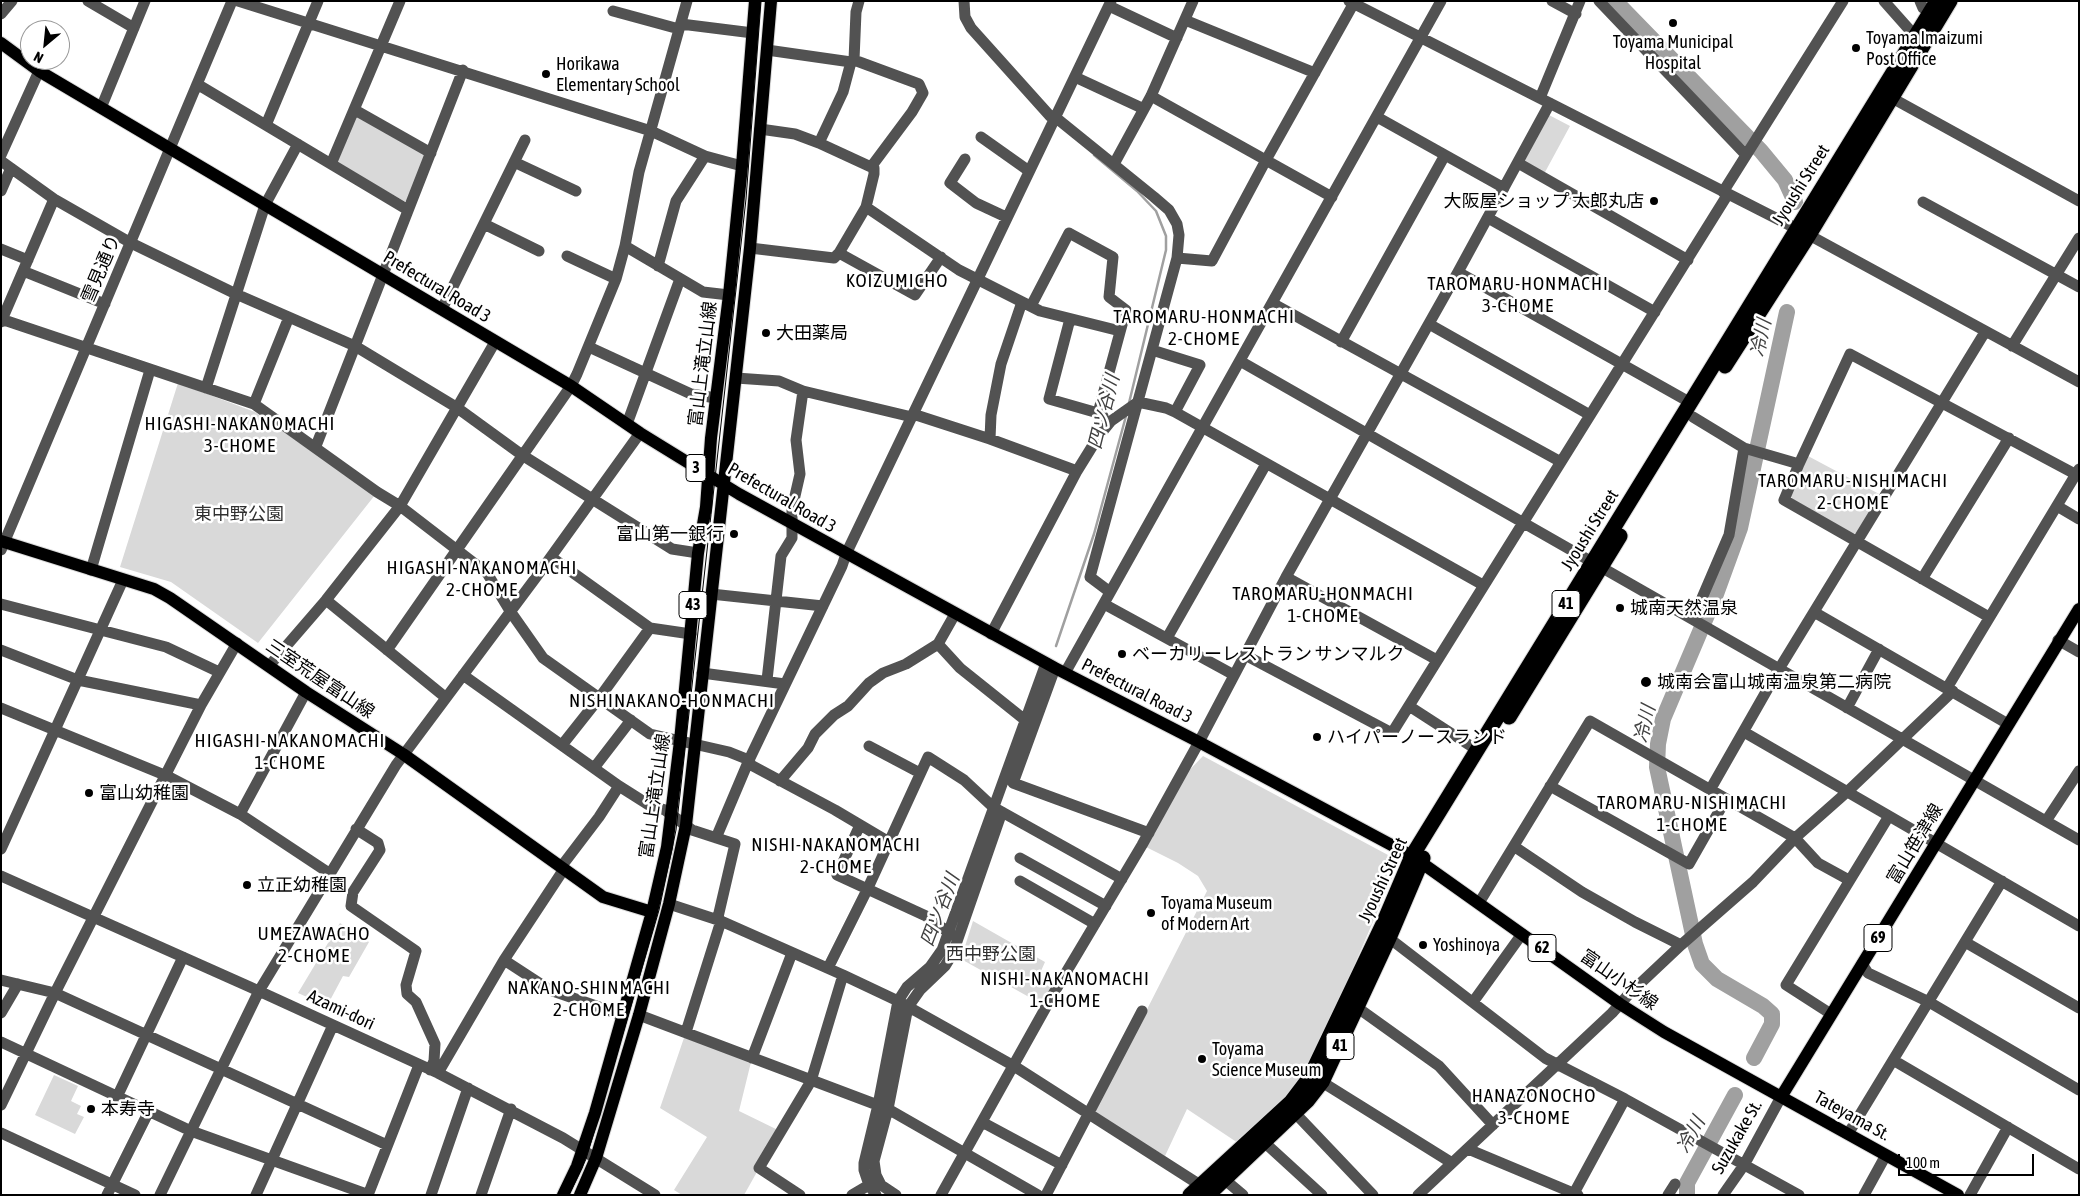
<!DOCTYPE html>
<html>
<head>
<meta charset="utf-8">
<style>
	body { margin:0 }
	#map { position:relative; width:2080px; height:1196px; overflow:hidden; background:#fff; font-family:"Asap Condensed",sans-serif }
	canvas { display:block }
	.frame { position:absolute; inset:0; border:2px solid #000; pointer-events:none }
	.north { position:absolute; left:20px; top:20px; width:50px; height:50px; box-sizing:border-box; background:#fff; border:1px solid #999; border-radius:50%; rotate:208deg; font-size:14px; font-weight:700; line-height:20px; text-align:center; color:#000 }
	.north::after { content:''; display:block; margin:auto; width:18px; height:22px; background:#000; clip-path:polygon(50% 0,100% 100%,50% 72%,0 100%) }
	.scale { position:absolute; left:1898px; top:1154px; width:136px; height:22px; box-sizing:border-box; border:2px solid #000; border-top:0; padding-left:6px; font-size:15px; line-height:18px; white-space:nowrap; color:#000; -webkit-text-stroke:4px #fff; paint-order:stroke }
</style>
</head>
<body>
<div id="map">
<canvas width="2080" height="1196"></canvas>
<div class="frame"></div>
<div class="north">N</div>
<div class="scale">100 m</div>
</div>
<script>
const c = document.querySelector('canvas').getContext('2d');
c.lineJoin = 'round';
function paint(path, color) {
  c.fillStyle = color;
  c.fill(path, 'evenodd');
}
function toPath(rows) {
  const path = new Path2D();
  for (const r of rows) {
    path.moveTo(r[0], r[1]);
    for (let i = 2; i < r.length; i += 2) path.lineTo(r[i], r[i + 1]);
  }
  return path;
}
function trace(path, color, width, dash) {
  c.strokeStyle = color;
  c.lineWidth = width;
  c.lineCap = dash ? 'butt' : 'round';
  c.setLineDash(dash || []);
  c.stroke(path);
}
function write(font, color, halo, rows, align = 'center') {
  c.font = font + ' "Asap Condensed","Noto Sans JP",sans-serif';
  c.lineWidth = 5;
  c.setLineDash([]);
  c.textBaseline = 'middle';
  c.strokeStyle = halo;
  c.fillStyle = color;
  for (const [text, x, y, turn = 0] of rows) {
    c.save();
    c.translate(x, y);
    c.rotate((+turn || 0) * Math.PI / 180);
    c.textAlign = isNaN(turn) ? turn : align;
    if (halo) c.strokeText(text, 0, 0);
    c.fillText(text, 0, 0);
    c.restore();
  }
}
paint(toPath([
	[360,115,423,152,425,157,408,201,404,201,337,163,356,117],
	[1549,115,1570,126,1544,174,1523,163],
	[178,383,255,412,375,495,258,643,171,582,120,567],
	[1808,456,1881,495,1857,533,1853,534,1792,499,1790,494],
	[1203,756,1388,855,1395,871,1331,1019,1304,1073,1286,1099,1238,1143,1187,1109,1165,1156,1096,1115,1096,1110,1207,891,1198,876,1178,863,1142,845,1176,784],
	[973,921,1045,962,1037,980,1056,990,1045,1006,961,959],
	[340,923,369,942,349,977,343,976,327,1006,298,993],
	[686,1032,752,1058,739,1111,780,1131,744,1195,682,1195,674,1190,707,1137,660,1108],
	[54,1075,78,1086,71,1101,81,1106,77,1114,84,1117,75,1134,35,1115]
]), '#d9d9d9');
trace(toPath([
	[1094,155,1137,191,1156,211,1166,236,1166,250,1129,403],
	[1056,646,1094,534,1126,416]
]), '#a0a0a0', 2.5);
trace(toPath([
	[1615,1,1761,151,1785,180,1795,202],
	[1754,1058,1772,1024,1772,1014,1763,1006,1717,979,1702,964,1695,944,1657,767,1658,744,1663,719,1716,594,1740,528,1787,312],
	[1687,1195,1687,1183,1735,1095]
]), '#a0a0a0', 16);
const major = toPath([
	[1,43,39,71,571,386,640,433,739,494,1055,668,1199,742,1412,856,1620,1004,1664,1032,1958,1195],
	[1,541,154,589,170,598,306,692,403,754,603,897,652,912],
	[1781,1097,2079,609],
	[563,1195,577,1166,595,1113,652,912,667,847,680,741,698,553,706,507,711,438,729,295,742,166,755,1],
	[580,1195,596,1158,639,1015,669,904,686,825,750,248,771,1]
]);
const highway = toPath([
	[1725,366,1809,235,1950,1],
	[1509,717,1620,536],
	[1190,1195,1291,1102,1310,1077,1383,924,1412,856,1937,1],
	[1208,1195,1308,1100,1322,1082,1389,938,1423,858]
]);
trace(major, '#dbdbdb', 14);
trace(highway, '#dbdbdb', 17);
trace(toPath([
	[88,1,134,28],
	[238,1,651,131,705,156,742,166],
	[964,1,965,17,971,28,1050,116,1060,121,1154,197,1169,210,1177,224,1179,235,1177,258,1090,577,1110,592],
	[1349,1,1809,235,2079,382],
	[1552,1,1576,14],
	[1599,1,1746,155],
	[1884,1,1915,36],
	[1920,1,1923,8,1930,12],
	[1109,6,1177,38],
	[613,11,679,29],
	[1,14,12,1],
	[1185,20,1315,73],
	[681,24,753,33],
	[767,50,851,62,854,60,919,84,923,93,912,112,871,167],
	[854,60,856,12,859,1],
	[1075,77,1144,109],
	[197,84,408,210],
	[1151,96,1332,197],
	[1540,98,1580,1],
	[1892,98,2079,201],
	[101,108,145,1],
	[355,110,431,153],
	[1377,117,1504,188],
	[266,125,318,1],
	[981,137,1029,171],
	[819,143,843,92,851,62],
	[1,155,39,71],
	[965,159,950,183,976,203,1006,217],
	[1,161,54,199,131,243,236,294,355,346,456,407,522,455,672,549,698,553],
	[514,162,576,191],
	[1518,163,1688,260],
	[331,164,400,1],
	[1114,164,1151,96,1193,1],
	[1,191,11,168],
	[1723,192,1843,1],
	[1923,202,2079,287],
	[866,207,959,270,1040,311,1120,331],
	[1488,218,1655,312],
	[484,224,539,251],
	[625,246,703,292,729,295],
	[750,248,834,258,839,253,866,207,874,174,874,168,871,167,819,143,795,134,760,129],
	[1,249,28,260],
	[839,253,915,295,941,257],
	[567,256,616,279],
	[1177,258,1212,261,1266,160,1355,1],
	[658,266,676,201,705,156],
	[23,271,105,304],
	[1458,272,1691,403],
	[1272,303,1561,462],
	[1031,306,1069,233,1113,257,1109,297,1126,310,1098,413],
	[442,309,525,140],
	[1,319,254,404,377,492,400,506,487,573,510,611,543,658,650,734,729,752,749,760,751,765,835,810,889,842],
	[1070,319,1049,399,1098,413,1103,416],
	[1,322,54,199],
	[1429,324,1590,415],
	[1341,342,1445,155],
	[2012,346,2079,238],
	[589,347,691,394,716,398],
	[1152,350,1200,365,1175,412],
	[1240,361,2079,840],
	[736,378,779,381,803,391],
	[206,388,265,205,298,144],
	[254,404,289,317],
	[1693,417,1744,448,1799,464,1850,354,2075,474],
	[627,424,680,279],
	[990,439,991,415,1001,364,1022,302],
	[316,446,463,70],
	[1799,464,1784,500,1989,617],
	[2057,506,2079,519],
	[1,550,232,1],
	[551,557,650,628,691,634],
	[91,570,150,370],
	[1286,577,1437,660],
	[1922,579,2009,438],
	[711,594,823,606],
	[326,600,445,697],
	[1,604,166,647,219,672],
	[1104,604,1234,675],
	[1814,612,2008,724],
	[1693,619,1729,535,1744,448],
	[991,634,1077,471,1098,437,1111,421,1138,402,1166,408,1175,412,1483,585],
	[1167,638,1266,464],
	[2058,640,2079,652],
	[938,644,960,668,1025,720],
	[1,650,78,680,201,705],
	[387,650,571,386,577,374,616,279,625,246,639,172,687,1],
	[1245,655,1392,733,1728,194],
	[269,666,326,600,400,506,495,342],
	[1055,668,1013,783,1149,833],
	[702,673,785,684],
	[1065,673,1441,1],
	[463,675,619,786,649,805,665,810,692,830,735,844,718,917,721,921,686,1032],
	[767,680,781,556,792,538,792,509,800,474,796,440,803,391,912,417,916,415,990,439,1077,471],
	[1947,688,2079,469],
	[1409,706,1477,750],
	[1,708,167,776,240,814,329,873],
	[1847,708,1879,649],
	[1744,732,2079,926],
	[562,745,600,697,650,628],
	[869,746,920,773],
	[594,768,631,720],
	[780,781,808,748,815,734,834,715,848,706,869,683,883,673,906,664,938,644,955,614],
	[1550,786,1689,864,1726,799],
	[1710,790,1779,669,1985,332],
	[240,814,306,692],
	[2046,821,2079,771],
	[860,825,837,875,926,916,952,935],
	[356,829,378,843,380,850,353,892,351,906,416,951,406,985,407,994,416,1002,435,1044,434,1061,430,1070],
	[716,838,749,760,842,566,846,554,1111,1],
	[1515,847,1582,892,1635,922,1681,945],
	[1,849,123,580],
	[1020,858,1106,906],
	[561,867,599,817,619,786],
	[1,876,250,987,438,1073,563,1138,655,1195],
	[1020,881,1095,924],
	[1479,903,1590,721,1795,838,1818,863,1849,880],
	[669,904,721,921,843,975,898,1001,1014,1066,1200,1185],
	[1389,938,1545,1058,1625,1099,1799,1195],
	[1965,942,2079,1008],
	[504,960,550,990,622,1015],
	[1862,964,1868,973,1929,1002,2079,1090],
	[828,968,867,890,928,757,964,780,993,807,1122,879],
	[1,980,55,993,387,1145],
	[1473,1002,1522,934],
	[1358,1008,1439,1066,1493,1125],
	[1,1013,18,984],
	[1831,1014,1786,985,1889,816],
	[639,1015,888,1109,1038,1195],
	[1,1042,191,1131,369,1195],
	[752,1058,792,953],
	[1893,1060,2079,1169],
	[438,1073,504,960,564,869],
	[1322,1082,1452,1163],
	[117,1097,183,957],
	[1,1105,55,993,201,705,237,643],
	[1295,1113,1373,1195],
	[982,1122,1062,1165],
	[1,1133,135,1195],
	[1848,1134,2002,881],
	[1264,1142,1322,1195],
	[1468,1149,1578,1195],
	[1224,1179,1243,1195],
	[107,1195,149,1111],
	[160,1195,259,991,396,765,540,572,640,433],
	[256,1195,333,1025],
	[368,1195,419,1065],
	[431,1195,468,1088],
	[481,1195,511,1109],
	[800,1195,759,1168,811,1081,843,975],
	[852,1195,869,1185],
	[876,1195,869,1185,864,1170,864,1163,878,1105,898,1001,907,987,930,967,942,950,1046,663],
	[896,1195,881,1185,876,1175,874,1161,888,1109,908,1007,920,990,945,966,953,953,1002,812],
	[941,1195,1055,991,1142,845,1199,742,1286,577,1458,272,1550,103],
	[1046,1195,1142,1011],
	[1418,1195,1612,1013,1629,994,1681,945,1753,882,1795,838,1847,792,1953,691],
	[1573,1195,1625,1099],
	[1668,1195,1675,1184],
	[1723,1195,1744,1165,1781,1097],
	[1864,1195,1886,1155],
	[1970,1195,2008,1127]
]), '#525252', 11);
trace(major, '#000', 12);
trace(highway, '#000', 15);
trace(toPath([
	[569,1195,586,1159,594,1132,659,910,676,830,746,199,761,1]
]), '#000', 1);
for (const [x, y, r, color] of [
	[1673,23,5,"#000"],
	[1856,48,5,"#000"],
	[546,74,5,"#000"],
	[1654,201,5,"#000"],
	[766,333,5,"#000"],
	[734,534,5,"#000"],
	[1620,608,5,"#000"],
	[1122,654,5,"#000"],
	[1646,682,6,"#000"],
	[1317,737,5,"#000"],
	[89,793,5,"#000"],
	[247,885,5,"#000"],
	[1151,913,5,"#000"],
	[1423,945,5,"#000"],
	[1202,1059,5,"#000"],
	[91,1109,5,"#000"]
]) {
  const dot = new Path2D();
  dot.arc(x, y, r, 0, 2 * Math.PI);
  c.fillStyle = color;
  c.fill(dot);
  trace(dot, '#fff', 2);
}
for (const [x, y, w] of [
	[696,468,20],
	[1566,604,28],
	[693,605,28],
	[1878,938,28],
	[1542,948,28],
	[1340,1046,28]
]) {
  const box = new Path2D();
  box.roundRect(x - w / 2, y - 13.5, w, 27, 4);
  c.fillStyle = '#fff';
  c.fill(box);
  trace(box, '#000', 1);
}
write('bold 16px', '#000', null, [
	["3",696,468],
	["41",1566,604],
	["43",693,605],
	["69",1878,938],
	["62",1542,948],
	["41",1340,1046]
]);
write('18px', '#000', '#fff', [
	["Toyama Imaizumi",1866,38],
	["Post Office",1866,59],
	["Toyama Municipal",1673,42,"center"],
	["Hospital",1673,63,"center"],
	["Horikawa",556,64],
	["Elementary School",556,85],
	["大阪屋ショップ 太郎丸店",1644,201,"right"],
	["大田薬局",776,333],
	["富山第一銀行",724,534,"right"],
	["城南天然温泉",1630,608],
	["ベーカリーレストラン サンマルク",1132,654],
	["城南会富山城南温泉第二病院",1657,682],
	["ハイパーノースランド",1327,737],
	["富山幼稚園",99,793],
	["立正幼稚園",257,885],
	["Toyama Museum",1161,903],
	["of Modern Art",1161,924],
	["Yoshinoya",1433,945],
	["Toyama",1212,1049],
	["Science Museum",1212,1070],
	["本寿寺",101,1109]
], 'left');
write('18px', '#000', '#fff', [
	["Jyoushi Street",1801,185,-58],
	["雪見通り",101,269,-67],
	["Prefectural Road 3",437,287,31],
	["富山上滝立山線",703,364,-83],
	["Prefectural Road 3",782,498,30],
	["Jyoushi Street",1590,530,-58],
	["三室荒屋富山線",320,679,34],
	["Prefectural Road 3",1137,691,27],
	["富山上滝立山線",655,796,-82],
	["富山笹津線",1915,844,-59],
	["Jyoushi Street",1383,880,-65],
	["富山小杉線",1619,980,35],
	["Azami-dori",341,1010,25],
	["Tateyama St.",1852,1116,29],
	["Suzukake St.",1737,1137,-60]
]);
write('18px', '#303030', '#fff', [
	["東中野公園",239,514],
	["西中野公園",991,954]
]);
c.letterSpacing = '1px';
write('19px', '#000', '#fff', [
	["KOIZUMICHO",897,281],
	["TAROMARU-HONMACHI",1518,284],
	["3-CHOME",1518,306],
	["TAROMARU-HONMACHI",1204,317],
	["2-CHOME",1204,339],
	["HIGASHI-NAKANOMACHI",240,424],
	["3-CHOME",240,446],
	["TAROMARU-NISHIMACHI",1853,481],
	["2-CHOME",1853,503],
	["HIGASHI-NAKANOMACHI",482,568],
	["2-CHOME",482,590],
	["TAROMARU-HONMACHI",1323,594],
	["1-CHOME",1323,616],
	["NISHINAKANO-HONMACHI",672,701],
	["HIGASHI-NAKANOMACHI",290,741],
	["1-CHOME",290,763],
	["TAROMARU-NISHIMACHI",1692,803],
	["1-CHOME",1692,825],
	["NISHI-NAKANOMACHI",836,845],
	["2-CHOME",836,867],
	["UMEZAWACHO",314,934],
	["2-CHOME",314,956],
	["NISHI-NAKANOMACHI",1065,979],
	["1-CHOME",1065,1001],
	["NAKANO-SHINMACHI",589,988],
	["2-CHOME",589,1010],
	["HANAZONOCHO",1534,1096],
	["3-CHOME",1534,1118]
]);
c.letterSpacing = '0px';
write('italic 19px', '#414141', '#fff', [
	["冷川",1761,338,-78],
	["四ツ谷川",1104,412,-76],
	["冷川",1645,724,-77],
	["四ツ谷川",940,910,-69],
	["冷川",1691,1135,-62]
]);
</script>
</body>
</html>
